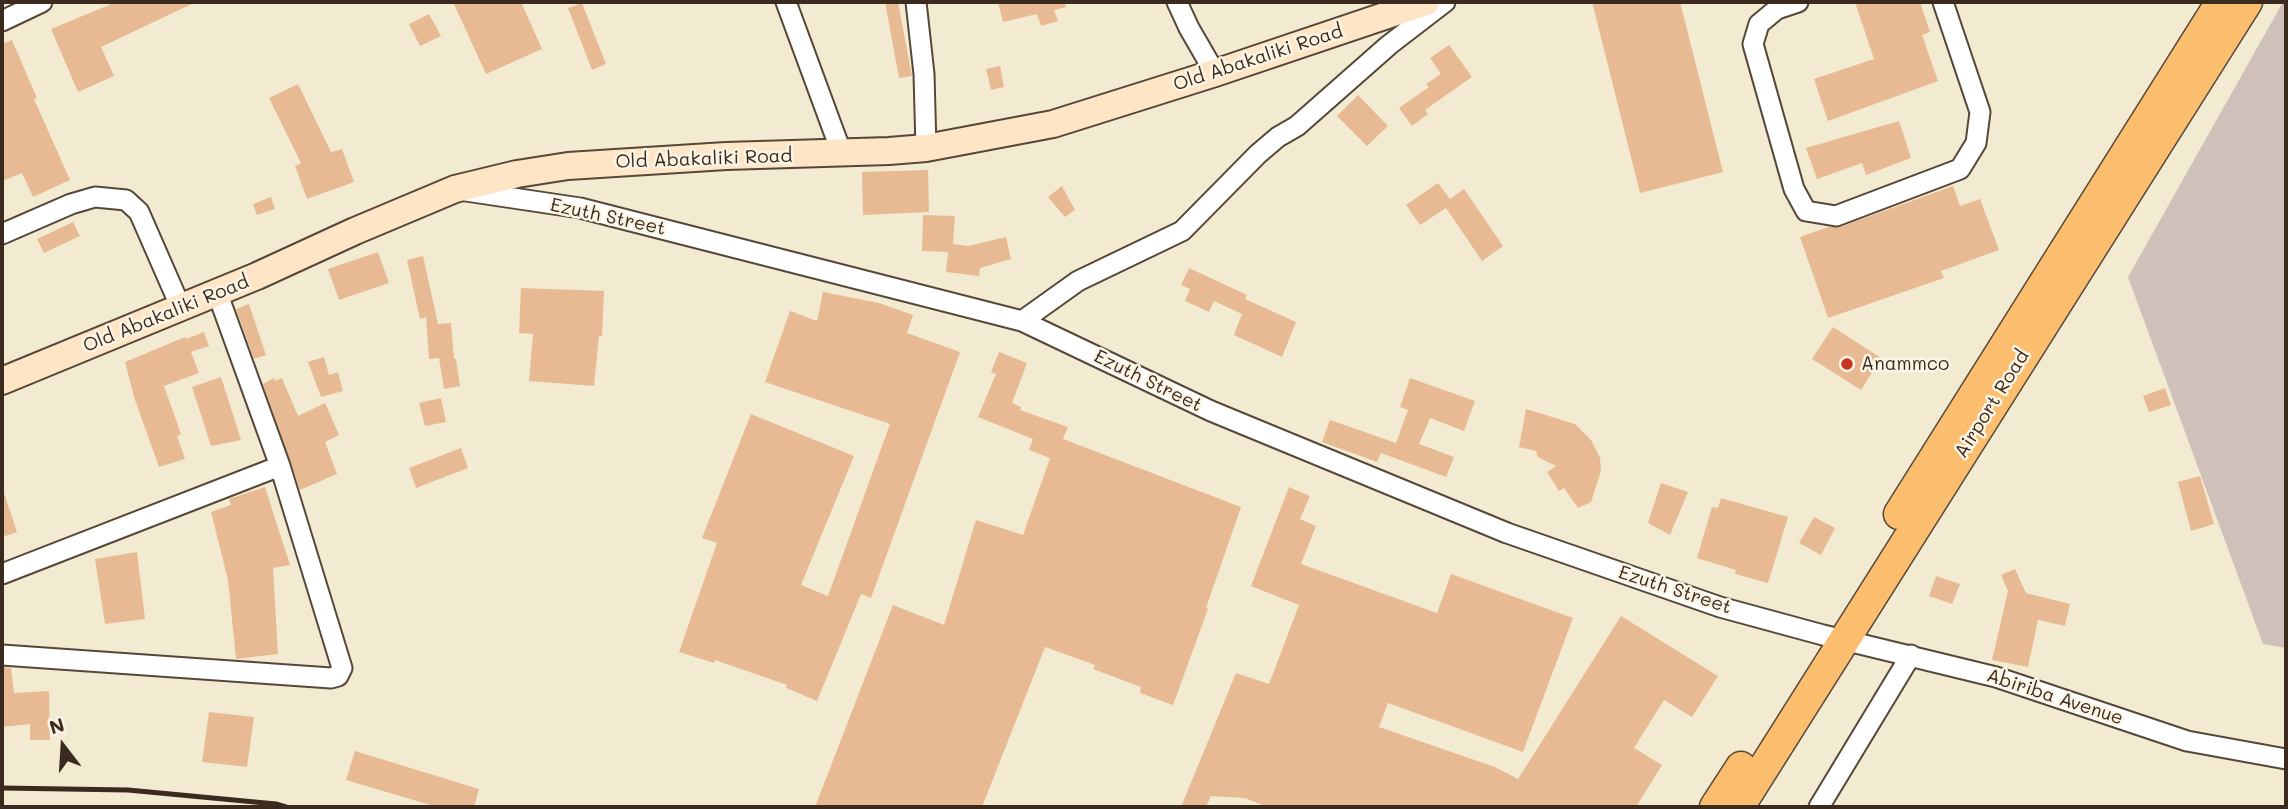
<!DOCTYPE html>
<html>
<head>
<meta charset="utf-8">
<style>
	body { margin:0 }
	#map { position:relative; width:2288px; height:809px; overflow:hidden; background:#f2ebd2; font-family:Mali,sans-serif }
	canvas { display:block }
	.frame { position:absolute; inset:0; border:4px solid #3b2a1e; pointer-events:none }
	.north { position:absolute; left:28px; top:711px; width:70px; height:70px; -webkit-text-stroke:5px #fcf5e5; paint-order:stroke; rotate:343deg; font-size:19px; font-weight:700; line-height:28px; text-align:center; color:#3b2a1e }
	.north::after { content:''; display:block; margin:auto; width:24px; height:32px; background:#3b2a1e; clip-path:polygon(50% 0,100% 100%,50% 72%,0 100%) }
</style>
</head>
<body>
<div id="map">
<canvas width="2288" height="809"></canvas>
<div class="frame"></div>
<div class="north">N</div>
</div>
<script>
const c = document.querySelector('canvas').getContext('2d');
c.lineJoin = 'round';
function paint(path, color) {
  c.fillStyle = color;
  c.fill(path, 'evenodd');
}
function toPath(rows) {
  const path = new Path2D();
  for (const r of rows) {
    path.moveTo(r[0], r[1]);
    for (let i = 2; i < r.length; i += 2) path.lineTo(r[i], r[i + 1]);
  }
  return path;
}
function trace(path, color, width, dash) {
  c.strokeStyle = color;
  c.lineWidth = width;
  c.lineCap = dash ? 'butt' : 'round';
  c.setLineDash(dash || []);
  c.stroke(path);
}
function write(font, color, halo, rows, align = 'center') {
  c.font = font + ' Mali,sans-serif';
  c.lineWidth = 5;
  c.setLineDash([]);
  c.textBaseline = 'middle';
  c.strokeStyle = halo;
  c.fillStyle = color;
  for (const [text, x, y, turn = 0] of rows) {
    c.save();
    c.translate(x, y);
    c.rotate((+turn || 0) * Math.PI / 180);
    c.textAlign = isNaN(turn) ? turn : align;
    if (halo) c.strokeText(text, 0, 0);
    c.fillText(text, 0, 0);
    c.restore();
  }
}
paint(toPath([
	[2283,2,2286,2,2286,648,2263,644,2128,277]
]), '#cfc0ba');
paint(toPath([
	[116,2,196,2,101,47,114,76,78,92,51,29],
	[453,2,521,2,542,49,486,74],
	[885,2,898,2,912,76,899,78],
	[998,2,1065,2,1066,7,1054,10,1058,21,1041,26,1037,14,1003,22],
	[1592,2,1680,2,1723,172,1640,193],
	[1855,2,1920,2,1930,32,1922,35,1938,81,1828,121,1814,79,1874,59],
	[582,3,606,64,592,70,568,8],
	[429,14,441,36,420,46,409,24],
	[12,40,37,98,34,99,70,180,33,197,22,173,2,181,2,44],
	[1449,45,1472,77,1425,110,1428,114,1412,126,1399,108,1429,87,1426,84,1441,74,1430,58],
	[1000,66,1004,87,991,90,986,69],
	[298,84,331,152,342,149,354,182,307,199,295,166,301,163,269,98],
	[1358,95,1388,126,1367,146,1337,116],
	[1899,121,1911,158,1866,175,1862,163,1817,179,1806,148],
	[928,170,929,212,863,215,862,172],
	[1438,183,1450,199,1464,189,1503,246,1482,261,1446,208,1420,225,1406,205],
	[1062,186,1075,210,1065,217,1048,197],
	[1953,186,1960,206,1980,199,1999,250,1941,271,1944,278,1828,318,1800,237,1828,227,1840,227],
	[271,197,275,209,257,215,253,204],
	[923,215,955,216,953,244,968,246,1006,237,1011,259,980,268,979,276,946,272,948,252,922,251],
	[73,222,80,236,44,253,37,239],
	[378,252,389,283,339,300,328,269],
	[423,256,438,324,451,323,454,359,456,359,460,386,444,389,439,358,429,359,426,317,420,319,407,260],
	[1189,268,1247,295,1245,299,1296,322,1282,357,1234,335,1242,314,1214,301,1209,312,1185,301,1190,289,1181,285],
	[521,288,604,291,602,336,599,336,594,386,529,381,533,334,519,333],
	[823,292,879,303,913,315,907,333,960,352,871,598,861,594,817,701,786,688,787,685,715,660,714,663,679,652,717,543,702,538,751,414,854,456,801,585,828,596,890,424,765,382,790,311,817,321],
	[249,304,266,355,254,359,236,309],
	[1833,327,1881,358,1861,390,1812,359],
	[204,332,209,346,191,352,199,373,164,386,181,434,177,436,185,459,159,467,134,397,125,362,185,337,186,339],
	[999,352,1027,363,1012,403,1021,407,1020,410,1068,427,1063,439,1241,507,1206,608,1208,609,1173,705,1140,693,1141,687,1093,669,1095,665,1045,647,982,807,815,807,893,605,944,625,976,520,1023,535,1050,458,1029,450,1033,439,978,417,996,374,991,372],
	[324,357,329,375,338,372,343,391,321,397,308,362],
	[221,377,241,440,211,446,192,387],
	[274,378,275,381,282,378,298,416,325,403,339,435,325,442,337,474,300,490,263,384],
	[1410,378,1475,401,1464,431,1430,418,1419,444,1454,457,1446,477,1381,453,1377,462,1322,442,1330,420,1396,443,1408,410,1400,407],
	[2165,388,2171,405,2149,412,2143,396],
	[441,398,446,422,425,426,419,403],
	[1526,409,1575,424,1591,440,1600,458,1601,471,1591,502,1578,508,1564,488,1559,491,1547,472,1556,466,1538,457,1536,451,1519,447],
	[461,448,468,468,416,488,409,468],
	[2200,476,2214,524,2191,531,2178,482],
	[1661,483,1688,492,1670,535,1648,523],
	[265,487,290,565,273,568,278,654,236,659,228,580,211,512,231,505,229,499],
	[1289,487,1310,496,1300,519,1316,526,1301,564,1437,613,1451,574,1573,618,1523,752,1388,703,1379,727,1495,767,1518,779,1621,616,1718,676,1692,717,1664,700,1634,748,1662,765,1636,807,1267,807,1245,798,1211,796,1206,807,1181,807,1236,673,1269,684,1299,605,1251,586],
	[4,493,17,532,2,537,2,494],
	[1721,498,1788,517,1768,583,1735,574,1736,570,1697,558,1712,507,1718,508],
	[1814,517,1835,528,1821,555,1799,543],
	[137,552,145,619,105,624,95,559],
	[2015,569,2026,593,2070,604,2065,626,2038,620,2028,667,1992,660,2008,591,2001,575],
	[1936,576,1960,584,1952,604,1929,596],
	[2,667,11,668,14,693,49,691,50,740,30,740,30,724,2,727],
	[209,712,254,717,247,767,202,762],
	[355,751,479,789,474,807,437,807,346,780]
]), '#e7ba94');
const street = toPath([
	[786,2,842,154],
	[916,2,924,74,926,148],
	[1177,2,1189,28,1215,73],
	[1798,2,1777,9,1759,24,1753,44,1794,189,1806,211,1836,216,1960,169,1976,143,1980,112,1943,2],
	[2,21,42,2],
	[466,191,580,208,1022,321,1211,411,1507,533,1720,607,1823,635,1996,677,2187,741,2286,759],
	[2,234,71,204,95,197,126,200,139,212,181,308],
	[1022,321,1078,281,1182,231,1258,154,1278,137,1297,126,1389,45,1445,2],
	[2,574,280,466],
	[2,655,331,678,338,676,342,668,280,466,217,292],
	[1819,807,1911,655]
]);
const secondary = toPath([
	[2,381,257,276,355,231,455,189,517,174,568,166,726,156,889,151,926,148,1053,124,1215,73,1426,2]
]);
const primary = toPath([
	[1899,514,2221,2],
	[1715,807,1741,767],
	[1739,807,2247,2]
]);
trace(street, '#564739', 23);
trace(secondary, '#564739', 30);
trace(primary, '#564739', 33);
trace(street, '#fff', 19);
trace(secondary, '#fde5c5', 26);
trace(primary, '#fbbe6e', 30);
trace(toPath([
	[2,788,128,790,276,804,286,807]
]), '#3b2a1e', 5);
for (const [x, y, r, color] of [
	[1847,364,7,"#c8321e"]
]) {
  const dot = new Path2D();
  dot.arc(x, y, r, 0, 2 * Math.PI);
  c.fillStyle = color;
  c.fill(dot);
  trace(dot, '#fcf5e5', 2.5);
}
write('19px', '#3b2a1e', '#fcf5e5', [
	["Old Abakaliki Road",1258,58,-18],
	["Old Abakaliki Road",704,159,-2],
	["Ezuth Street",608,217,12],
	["Old Abakaliki Road",166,314,-22],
	["Ezuth Street",1148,381,26],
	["Airport Road",1992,404,-58],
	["Ezuth Street",1675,590,18],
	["Abiriba Avenue",2055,697,18]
]);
write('19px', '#3b2a1e', '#fcf5e5', [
	["Anammco",1861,364]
], 'left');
</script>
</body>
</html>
